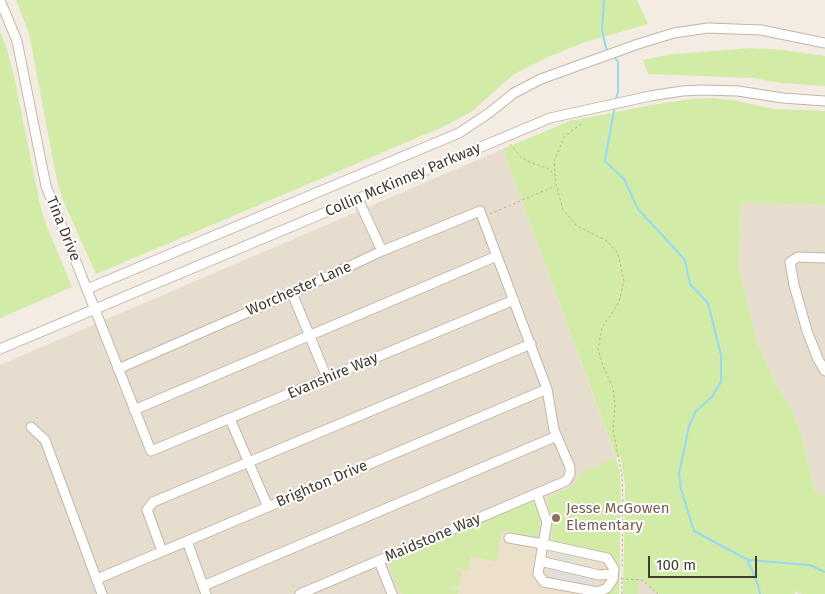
<!DOCTYPE html>
<html>
<head>
<meta charset="utf-8">
<style>
	body { margin:0 }
	#map { position:relative; width:825px; height:594px; overflow:hidden; background:#f3ece2; font-family:"Fira Sans",sans-serif }
	canvas { display:block }
	.scale { position:absolute; left:648px; top:556px; width:109px; height:22px; box-sizing:border-box; border:2px solid #443b32; border-top:0; padding-left:6px; font-size:15px; line-height:18px; white-space:nowrap; color:#443b32; -webkit-text-stroke:4px #fff; paint-order:stroke }
</style>
</head>
<body>
<div id="map">
<canvas width="825" height="594"></canvas>
<div class="scale">100 m</div>
</div>
<script>
const c = document.querySelector('canvas').getContext('2d');
c.lineJoin = 'round';
function paint(path, color) {
  c.fillStyle = color;
  c.fill(path, 'evenodd');
}
function toPath(rows) {
  const path = new Path2D();
  for (const r of rows) {
    path.moveTo(r[0], r[1]);
    for (let i = 2; i < r.length; i += 2) path.lineTo(r[i], r[i + 1]);
  }
  return path;
}
function trace(path, color, width, dash) {
  c.strokeStyle = color;
  c.lineWidth = width;
  c.lineCap = dash ? 'butt' : 'round';
  c.setLineDash(dash || []);
  c.stroke(path);
}
function write(font, color, halo, rows, align = 'center') {
  c.font = font + ' "Fira Sans",sans-serif';
  c.lineWidth = 4;
  c.setLineDash([]);
  c.textBaseline = 'middle';
  c.strokeStyle = halo;
  c.fillStyle = color;
  for (const [text, x, y, turn = 0] of rows) {
    c.save();
    c.translate(x, y);
    c.rotate((+turn || 0) * Math.PI / 180);
    c.textAlign = isNaN(turn) ? turn : align;
    if (halo) c.strokeText(text, 0, 0);
    c.fillText(text, 0, 0);
    c.restore();
  }
}
paint(toPath([
	[503,149,616,458,578,475,576,483,565,490,549,497,528,503,393,560,401,594,0,594,0,365],
	[741,203,825,205,825,496,815,492,801,433,794,414,774,380,757,342,739,269],
	[638,580,642,580,658,594,638,594]
]), '#e7ddcf');
paint(toPath([
	[578,475,620,475,621,498,619,594,401,594,393,560,528,503,549,497,565,490,576,483]
]), '#ede0ca');
paint(toPath([
	[16,0,637,0,648,24,585,42,550,56,514,74,471,112,445,126,96,274,63,200,56,176,29,33],
	[0,32,7,49,14,76,39,200,45,222,72,287,0,318],
	[751,48,783,50,825,56,825,86,781,83,753,78,648,74,643,60,673,54],
	[710,98,732,100,773,109,825,111,825,205,741,203,739,269,757,342,774,380,794,414,801,433,815,492,825,496,825,594,802,594,794,591,795,594,658,594,642,580,638,580,638,594,623,594,625,499,625,484,620,455,616,458,620,475,621,498,619,594,606,594,613,588,616,581,618,573,616,563,611,556,555,542,552,539,552,518,548,505,547,499,549,497,565,490,576,483,578,475,616,457,503,149,570,121,652,105,692,99],
	[528,503,534,503,537,505,540,516,539,533,535,537,502,530,496,562,471,556,468,570,457,568,457,570,462,571,459,588,453,586,453,589,459,590,458,594,401,594,389,565,393,560]
]), '#d2eba6');
paint(toPath([
	[552,552,576,557,575,563,598,568,594,587,549,578,550,573,548,572]
]), '#e2dfdb');
trace(toPath([
	[604,0,602,30,606,48,609,51],
	[614,56,618,62,618,92,616,99],
	[615,106,608,143,605,161,624,179,638,209,685,260,690,284,708,303,721,355,721,382,712,397,696,411,689,426,679,474,681,489,694,531,748,560,810,565,825,572],
	[748,561,758,585,760,594]
]), '#98d8f5', 2);
const minor = toPath([
	[0,0,17,41,46,186,151,451,514,300],
	[358,199,382,251],
	[825,258,798,257,790,262,794,285,807,331,818,359,825,371],
	[87,289,459,133,489,113,514,93,541,79,638,44,674,33,708,28,761,30,825,43],
	[292,293,327,378],
	[0,349,550,118,650,96,682,91,702,90,738,91,783,98,825,101],
	[118,369,292,293,382,251,480,211,547,389,554,430,570,467,570,474,566,481,300,594],
	[134,410,497,256],
	[230,419,268,507],
	[31,427,45,440,102,594],
	[509,538,543,544,607,558,614,569,613,579,607,588,598,592,544,582,538,574,540,561,543,544,547,522,537,494],
	[187,541,206,594],
	[162,551,147,510,153,502,531,344],
	[379,561,392,594],
	[540,561,599,575,613,574],
	[97,579,547,389],
	[203,586,557,436]
]);
trace(minor, '#c1b6a7', 11);
trace(toPath([
	[581,124,565,136,554,161,556,184,563,210,577,226,607,241,618,253,624,281,619,302,602,328,598,349,603,366,613,388,615,405,613,429,622,476,623,500,622,568],
	[510,144,520,156,527,161,547,168,555,175],
	[490,214,555,186],
	[621,579,642,580,658,594],
	[622,594,622,577]
]), '#c1ad94', 1, [2.5, 2.5]);
trace(minor, '#fff', 9);
for (const [x, y, r, color] of [
	[556,518,5,"#8d6e63"]
]) {
  const dot = new Path2D();
  dot.arc(x, y, r, 0, 2 * Math.PI);
  c.fillStyle = color;
  c.fill(dot);
  trace(dot, '#fff', 2);
}
write('15px', '#443b32', '#fff', [
	["Collin McKinney Parkway",403,180,-23],
	["Tina Drive",63,229,68],
	["Worchester Lane",299,289,-24],
	["Evanshire Way",333,376,-23],
	["Brighton Drive",322,484,-23],
	["Maidstone Way",433,538,-23]
]);
write('15px', '#785e54', '#fff', [
	["Jesse McGowen",566,509],
	["Elementary",566,526]
], 'left');
</script>
</body>
</html>
